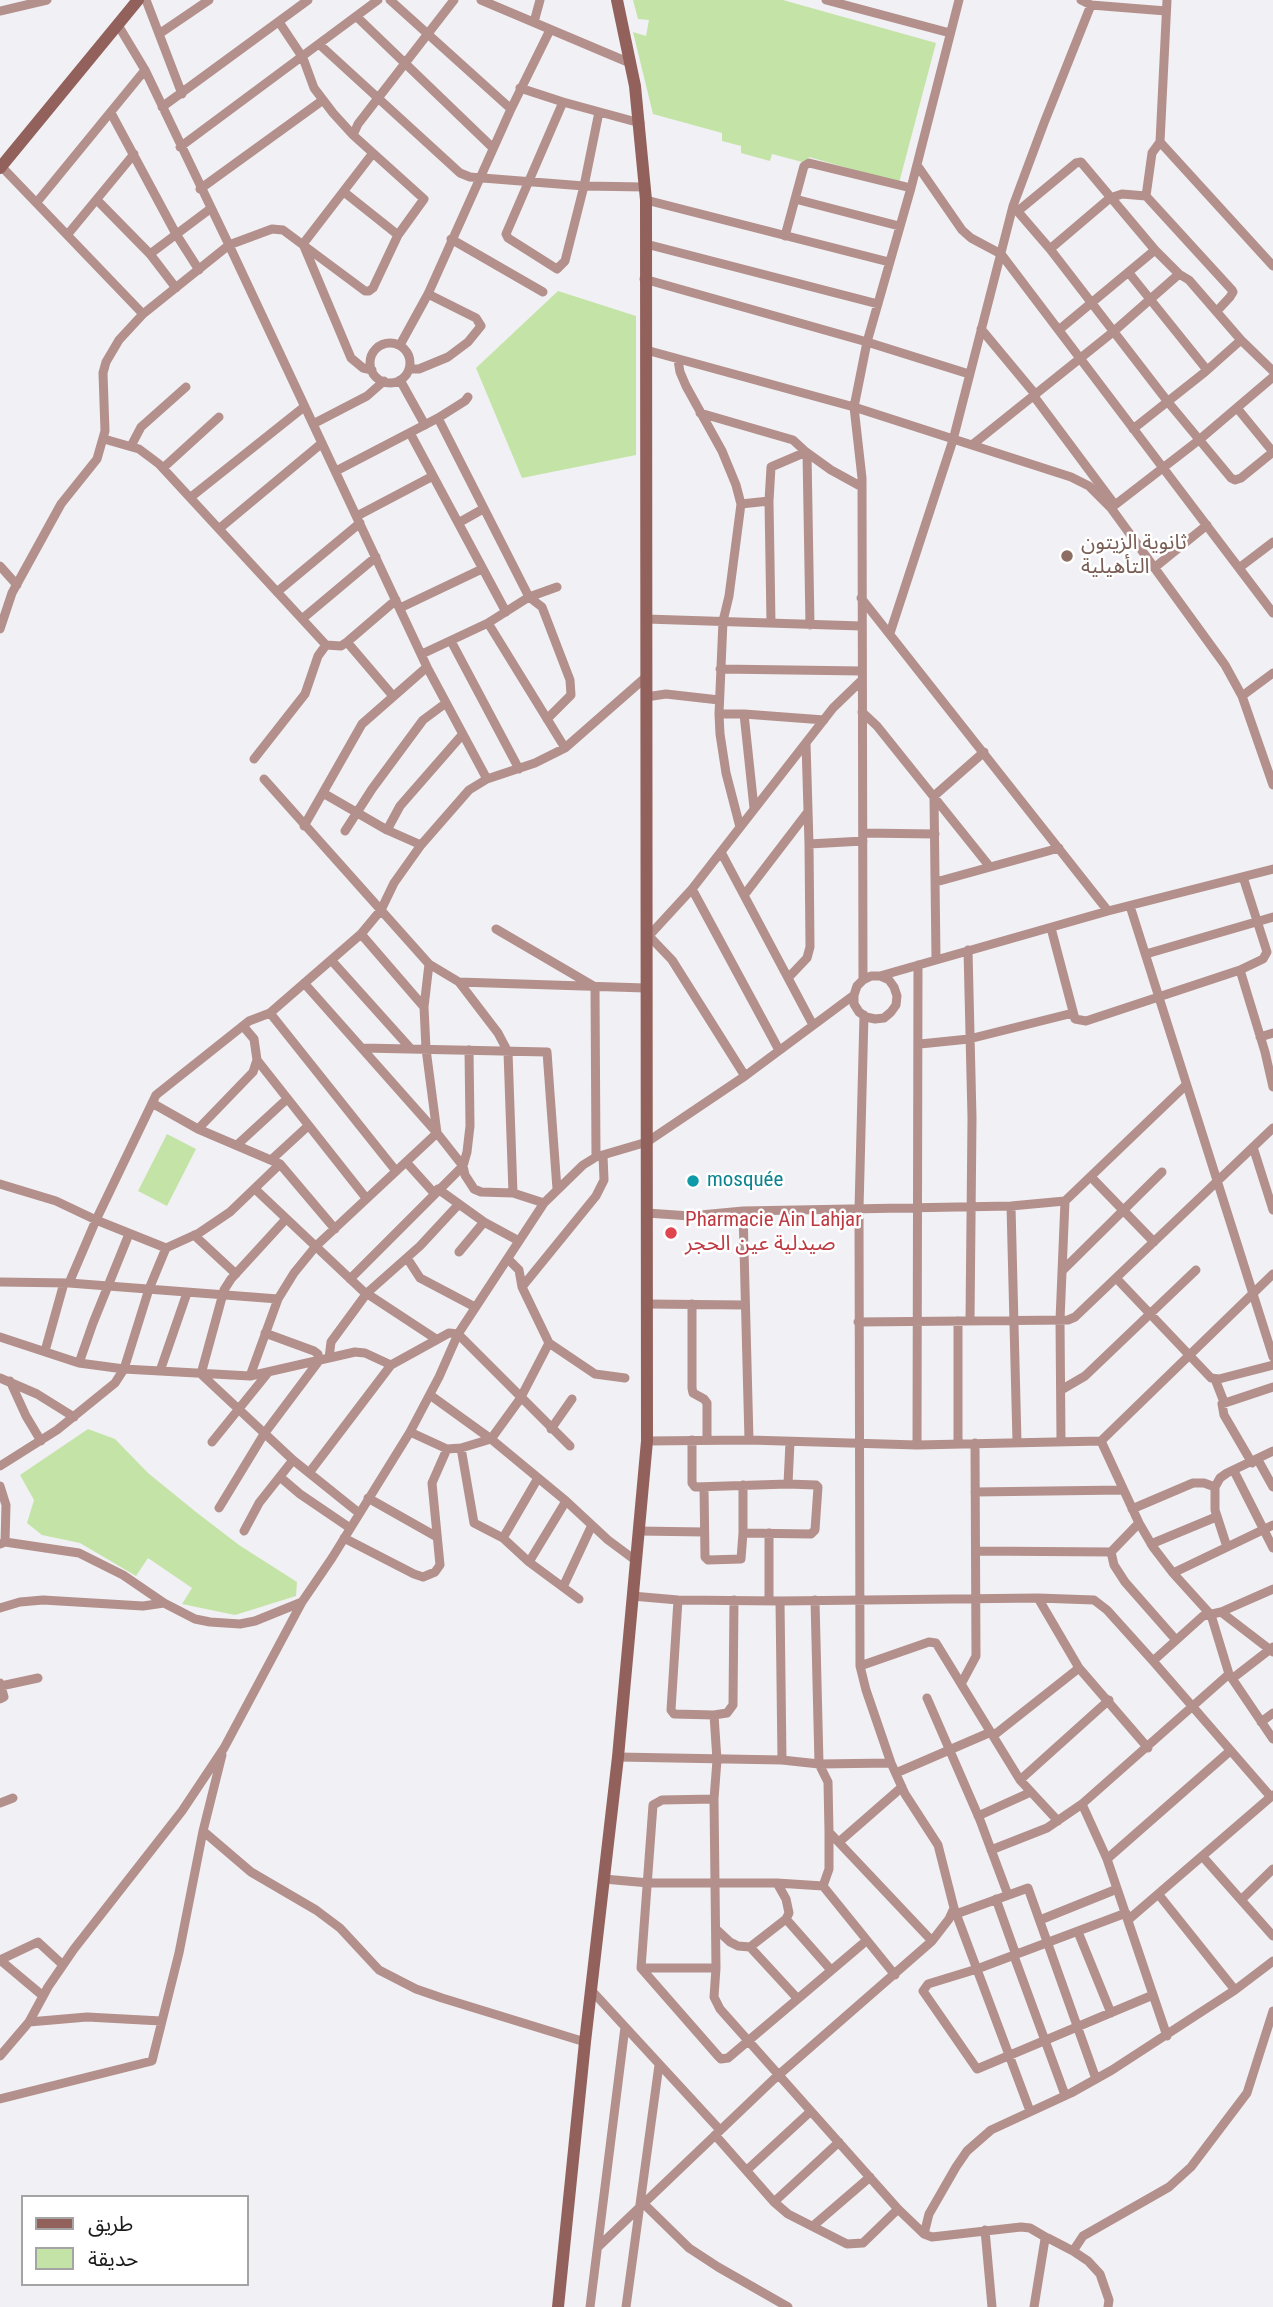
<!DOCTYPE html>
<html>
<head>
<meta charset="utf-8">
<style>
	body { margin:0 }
	#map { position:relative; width:1273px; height:2307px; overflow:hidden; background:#f1f0f4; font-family:"Roboto Condensed","Noto Sans Arabic",sans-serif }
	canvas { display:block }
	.legend { position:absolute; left:21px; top:2195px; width:228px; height:91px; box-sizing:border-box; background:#fff; border:2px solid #a4a4a4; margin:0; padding:9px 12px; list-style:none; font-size:21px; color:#1c1b1c }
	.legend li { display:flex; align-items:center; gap:14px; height:35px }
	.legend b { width:35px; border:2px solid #a4a4a4 }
</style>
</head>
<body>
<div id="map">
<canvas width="1273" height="2307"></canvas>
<ul class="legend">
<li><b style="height:9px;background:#93615c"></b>طريق</li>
<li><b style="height:19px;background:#c4e4a7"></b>حديقة</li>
</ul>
</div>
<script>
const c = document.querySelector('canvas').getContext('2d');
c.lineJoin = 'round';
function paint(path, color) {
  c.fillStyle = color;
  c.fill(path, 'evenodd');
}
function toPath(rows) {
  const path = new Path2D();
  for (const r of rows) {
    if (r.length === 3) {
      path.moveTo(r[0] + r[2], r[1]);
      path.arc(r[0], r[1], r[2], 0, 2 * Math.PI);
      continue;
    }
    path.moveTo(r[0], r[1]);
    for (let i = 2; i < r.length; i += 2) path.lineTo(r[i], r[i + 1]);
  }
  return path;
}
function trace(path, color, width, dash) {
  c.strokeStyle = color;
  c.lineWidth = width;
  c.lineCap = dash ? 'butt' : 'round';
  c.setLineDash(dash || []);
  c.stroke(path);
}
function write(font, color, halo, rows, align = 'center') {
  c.font = font + ' "Roboto Condensed","Noto Sans Arabic",sans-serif';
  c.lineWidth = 5;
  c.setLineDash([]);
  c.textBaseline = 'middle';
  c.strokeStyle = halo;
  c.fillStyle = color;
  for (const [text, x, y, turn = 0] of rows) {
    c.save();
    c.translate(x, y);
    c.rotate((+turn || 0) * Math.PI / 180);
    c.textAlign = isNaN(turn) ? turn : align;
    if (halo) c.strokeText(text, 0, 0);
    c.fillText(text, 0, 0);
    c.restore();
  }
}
paint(toPath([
	[633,0,783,0,936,43,899,183,809,157,806,163,772,154,770,161,741,153,741,146,722,141,722,133,653,114,633,32,646,36,649,20,638,19],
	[558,291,636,316,636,455,522,478,476,368],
	[167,1134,196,1149,167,1206,138,1191],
	[88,1429,115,1439,148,1473,196,1512,239,1545,297,1582,296,1596,235,1615,182,1604,192,1588,148,1558,136,1576,80,1543,42,1535,27,1523,34,1500,20,1475]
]), '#c4e4a7');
trace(toPath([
	[146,0,182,94],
	[390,0,511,109],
	[481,0,630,63],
	[826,0,950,33],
	[1081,0,1091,5,1166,11],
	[0,11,47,0],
	[357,17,493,148],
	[534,22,540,0],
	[118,25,145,70,229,245,427,667,487,779],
	[159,34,209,0],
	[320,45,460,173,470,177,584,186,645,187],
	[520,88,563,102,640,123],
	[563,102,506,234,508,238,557,269,565,261,584,186,599,112],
	[162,107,308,0],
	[111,113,176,234,199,270],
	[353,135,358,124,454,0],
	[1160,142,1273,266],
	[180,147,378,0],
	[917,165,962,230,971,238,1001,254,1273,613],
	[1,166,143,314],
	[200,189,323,100],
	[344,192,398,235],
	[1146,196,1152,153,1160,142,1167,0],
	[795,199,899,226],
	[97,200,150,254,176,288],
	[646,200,889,262],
	[37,202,145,70],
	[1013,206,1050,249,1168,402,1231,478,1235,480,1241,478,1273,452],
	[1018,211,1076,163,1081,162,1155,250,1179,274,1189,280,1241,340,1273,371],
	[68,234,134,154],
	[785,236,804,166,809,163,911,188],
	[451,239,543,292],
	[646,244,878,304],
	[1050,249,1110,198,1122,194,1146,196,1232,290,1233,292,1230,297,1217,311],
	[150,254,210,209],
	[1129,273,1207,370],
	[644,279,867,342,969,374],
	[981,329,1035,394],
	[1060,329,1155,250],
	[390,363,20],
	[400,345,428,294,511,109,550,30],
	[646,350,854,407,1071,477,1089,486,1111,508,1225,665,1242,696,1273,785],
	[678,360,680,372,686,386,722,451,736,485,741,504,729,596,723,621,719,714,720,734,726,773,740,827],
	[409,369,419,369,448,357,468,342,481,326,476,318,428,294],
	[372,370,363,368,351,358,303,244,373,153],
	[400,380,425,425],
	[1033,395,1115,505],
	[1237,408,1273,452],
	[700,413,793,440,806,452],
	[438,418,529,597,542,607,570,680,571,695,547,719],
	[313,424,367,396,384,381],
	[1133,429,1205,372,1241,340],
	[410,433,506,612],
	[104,439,139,449,159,464,326,645,341,646,347,642,396,600],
	[972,445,1113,332,1179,274],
	[131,446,141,427,186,387],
	[807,453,810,625],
	[163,468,219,417],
	[336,471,438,418,465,401,468,397],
	[191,497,304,407],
	[741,504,769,501],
	[1111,508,1199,440,1273,377],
	[357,516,433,476],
	[460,522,483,509],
	[220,528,322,443],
	[0,566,17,585],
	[1154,568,1207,525],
	[1239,568,1273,542],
	[277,592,360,523],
	[861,598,1108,911],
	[400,608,482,569],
	[302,619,376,557],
	[646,619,861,626],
	[488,623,565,748],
	[771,623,769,501,771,467,806,452,831,470,862,487],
	[0,629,12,593,61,504,97,459,105,431,103,373,106,362,119,340,143,314,229,245,272,229,283,230,365,291,369,291,373,288,398,235,424,199,353,135,333,113,314,88,303,58,279,22],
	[890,633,953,440,1013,206,1044,123,1091,5],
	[451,641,519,769],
	[347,642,393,696],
	[422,654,488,623,529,597,557,587],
	[720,669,862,671],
	[1242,696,1273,673],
	[646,697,666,694,719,700],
	[862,712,877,726,990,867],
	[719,714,744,714,824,720],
	[744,714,754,808],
	[254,759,305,694,318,656,326,645],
	[264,779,429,964,459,982,498,1033,508,1052,513,1193],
	[323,793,387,830,421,845],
	[304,826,362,724,427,667],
	[387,830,400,806,462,735],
	[345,831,372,789,423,720,446,703],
	[863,833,935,834],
	[809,844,863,841],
	[721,852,813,1025],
	[936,882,1059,848],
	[692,889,779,1050],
	[745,894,807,813],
	[1130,906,1273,1357],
	[1051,928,1075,1019,1086,1021,1240,970,1263,959,1267,952,1243,877],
	[496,929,595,987,596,1157],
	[361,934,424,1007],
	[649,936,672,960,745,1076],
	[646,939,692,889,833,708,862,680],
	[968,950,972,1118,970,1321],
	[1146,954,1273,917],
	[936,959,934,796,984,752],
	[332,961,411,1049],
	[1240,970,1265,1052,1273,1087],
	[880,976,1108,911,1273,869],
	[789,977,807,958,810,947,809,844,806,743],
	[863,980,871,976,880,976,889,980,894,987,897,996,896,1005,891,1012,884,1018,875,1019,866,1017,859,1012,854,1004,854,995,857,986,863,980,862,478,854,407,867,342,911,188,959,0],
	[459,982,645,988],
	[304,983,437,1133,463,1166,465,1175,474,1189,481,1192,513,1193,544,1203],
	[270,1013,396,1171],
	[864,1015,859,1209,860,1666,866,1690,891,1763,905,1794,938,1845,954,1908,1030,2111],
	[1260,1037,1273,1033],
	[920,1044,969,1039,1073,1013],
	[363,1048,547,1052,557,1189],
	[257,1060,366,1198],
	[152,1103,198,1129,280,1164,335,1229],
	[198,1129,253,1072,257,1060,254,1039,243,1026],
	[237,1145,287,1099],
	[1253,1147,1273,1210],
	[271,1160,308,1126],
	[407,1163,434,1193],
	[1091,1177,1154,1242],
	[0,1184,56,1201,96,1220,166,1248],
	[255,1189,363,1291,436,1339],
	[438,1189,484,1222,519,1241],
	[1011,1206,1017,1442],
	[743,1211,749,1440],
	[647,1213,690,1216,743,1211,1011,1206,1065,1201,1186,1085],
	[286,1219,231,1279,224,1290,201,1374,293,1460,359,1513],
	[194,1235,236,1274],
	[459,1252,484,1222],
	[407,1258,420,1278,475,1307],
	[1062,1271,1162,1172],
	[350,1279,463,1166,467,1152,470,1126,469,1050],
	[1117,1279,1211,1378,1219,1379,1273,1365],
	[0,1282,69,1283,278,1299],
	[69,1283,96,1220,156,1095,249,1021,270,1013,361,934,381,910,394,883,421,845,469,790,487,779,535,763,565,748,646,677],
	[522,1287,596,1196,604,1180,603,1155],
	[647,1304,745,1305],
	[692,1304,692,1388,693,1393,704,1399,707,1403,707,1440],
	[858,1322,1068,1320,1075,1317,1273,1128],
	[0,1337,79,1363,124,1369,250,1376,355,1352,365,1353,391,1365],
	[549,1343,595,1374,625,1378],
	[45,1351,64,1283],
	[329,1358,331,1342,367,1293,420,1246,458,1205],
	[79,1363,93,1323,129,1234],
	[160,1371,187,1293],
	[250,1376,278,1299,294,1273,316,1246,437,1133,426,1049,424,1007,429,964],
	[0,1378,37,1394,74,1417],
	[1215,1379,1224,1402],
	[10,1381,26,1416,41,1441],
	[1061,1390,1085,1376,1196,1270],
	[430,1395,491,1439,566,1501,608,1540,635,1560],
	[551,1429,572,1399],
	[410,1432,447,1449,461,1448,491,1439,520,1399,549,1343,522,1287,519,1270,508,1259],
	[692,1440,692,1483,695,1487,788,1484,790,1442],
	[647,1441,749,1440,917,1445,1101,1441,1273,1274],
	[1061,1441,1060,1320,1065,1201],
	[1101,1441,1139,1523,1153,1547,1173,1573,1211,1615,1229,1674,1273,1739],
	[212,1442,267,1374],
	[958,1444,958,1321],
	[917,1445,918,965],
	[461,1448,474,1523,503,1538,529,1562,579,1599],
	[1258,1460,1273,1487],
	[1252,1463,1224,1415,1222,1404,1273,1387],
	[0,1466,57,1430,115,1383,124,1369,149,1289,166,1248,199,1233,230,1212,280,1164],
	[1234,1471,1273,1548],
	[309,1473,391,1365,449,1333,458,1334,570,1446],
	[280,1477,300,1494,350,1528],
	[743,1485,743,1533,811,1534,815,1530,818,1487,816,1485,788,1484],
	[0,1486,6,1505,5,1542],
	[704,1487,705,1557,708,1560,741,1559,743,1533],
	[975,1492,1123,1490],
	[368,1498,437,1537],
	[219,1508,264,1434,318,1362,318,1354,314,1351,265,1333],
	[1132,1509,1193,1483,1204,1483,1215,1487],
	[244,1531,259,1503,293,1460],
	[638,1531,704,1532],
	[344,1538,414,1574,423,1577,435,1572,440,1565,432,1483,447,1449],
	[503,1538,538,1478],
	[0,1544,5,1542,79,1553,123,1575,164,1603,195,1619,210,1622,240,1624,255,1621,302,1602],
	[1151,1544,1216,1517],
	[1227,1547,1215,1510,1215,1487,1220,1478,1227,1473,1273,1451],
	[976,1551,1111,1552,1139,1523],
	[1111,1552,1114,1565,1125,1582,1176,1640],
	[529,1562,566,1501],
	[1173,1573,1273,1525],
	[563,1587,592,1525],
	[632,1596,678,1600,780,1601,1038,1598,1094,1600,1107,1610,1153,1661,1271,1797],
	[1038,1598,1079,1668,1148,1748],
	[678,1600,671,1710,674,1714,714,1715,727,1713,733,1705,734,1600],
	[815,1600,819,1764,828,1782,829,1832,829,1869,823,1886],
	[769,1601,769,1533],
	[780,1601,782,1760],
	[0,1608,20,1602,43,1600,143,1606,164,1603],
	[1221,1612,1273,1652],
	[1153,1661,1203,1616,1221,1612,1273,1589],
	[860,1666,929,1642,936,1643,1020,1780,1058,1821],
	[1233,1678,1273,1647],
	[0,1683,4,1697,0,1699],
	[961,1684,976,1656,975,1443],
	[1,1686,38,1678],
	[927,1698,980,1820,1008,1895],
	[714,1715,717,1760,714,1799,716,1968,714,1997,720,2009,898,2209,863,2243,847,2244,788,2214,774,2202,715,2135],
	[1261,1722,1273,1713],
	[993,1736,1079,1668],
	[618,1757,782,1760,819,1764,891,1763],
	[896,1773,991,1732],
	[1020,1780,1109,1700],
	[714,1799,662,1800,653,1805,641,1968,718,2056,721,2059,728,2058,866,1941],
	[0,1803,13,1798],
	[1082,1804,1107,1859,1167,2036],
	[978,1816,1031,1792],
	[203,1831,251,1872,316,1910,340,1928,379,1970,416,1989,442,1998,585,2042],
	[829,1832,932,1941],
	[839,1842,902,1787],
	[991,1850,1047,1828,1082,1804,1229,1674],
	[1203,1857,1273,1936],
	[1107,1859,1230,1751],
	[604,1879,649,1883,777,1883,823,1886,895,1975],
	[1159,1895,1235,1990],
	[996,1899,1016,1955],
	[1242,1899,1273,1869],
	[1126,1913,977,1969,928,1984,923,1991,977,2069,1153,1995],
	[956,1914,1028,1888,1096,2079],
	[786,1919,831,1970],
	[1040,1920,1117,1889],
	[1128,1920,1273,1795],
	[716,1929,730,1942,738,1946,750,1947,786,1919,789,1913,786,1899,777,1883],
	[1078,1932,1111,2013],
	[750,1947,797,1998],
	[1014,1956,1065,2095],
	[0,1960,38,1942,63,1965],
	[0,1960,43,1996],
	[641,1968,716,1968],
	[592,1991,720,2130],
	[29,2022,87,2017,161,2021],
	[0,2056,29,2022,48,1987,74,1949,182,1811,224,1748,302,1602,332,1558,410,1432,439,1377,458,1334,544,1203,583,1165,596,1157,647,1142,745,1076,854,995],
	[0,2099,152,2061,179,1953,203,1831,222,1755],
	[747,2170,811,2111],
	[774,2202,839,2142],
	[643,2203,689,2248,718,2267,788,2307],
	[898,2209,924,2234,932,2237,1021,2227,1030,2228,1047,2238],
	[813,2226,870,2177],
	[985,2230,992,2307],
	[924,2234,929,2214,956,2167,967,2151,991,2130,1071,2093,1112,2070,1235,1990,1273,1961],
	[598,2247,774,2079,932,1941,949,1919,954,1908],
	[590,2307,625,2027],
	[626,2307,659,2065],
	[1034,2307,1045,2239,1048,2238,1073,2251],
	[1108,2307,1109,2300,1100,2274,1088,2261,1073,2251,1083,2236,1169,2187,1191,2167,1247,2093,1273,2011]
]), '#b3908c', 9);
trace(toPath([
	[0,168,138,0],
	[558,2307,585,2042,618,1757,647,1441,646,200,635,86,617,0]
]), '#93615c', 12);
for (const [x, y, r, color] of [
	[1067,556,7,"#8d6e63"],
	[693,1181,7,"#0f9aa8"],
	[671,1233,7,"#e0444e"]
]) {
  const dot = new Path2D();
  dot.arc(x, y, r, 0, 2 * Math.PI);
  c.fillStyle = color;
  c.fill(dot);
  trace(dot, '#fff', 2.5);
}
write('21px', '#785e54', '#fff', [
	["ثانوية الزيتون",1081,544],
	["التأهيلية",1081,568]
], 'left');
write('21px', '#0d838f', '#fff', [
	["mosquée",707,1181]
], 'left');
write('21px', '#be3a42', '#fff', [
	["Pharmacie Ain Lahjar",685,1221],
	["صيدلية عين الحجر",685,1245]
], 'left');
</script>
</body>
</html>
